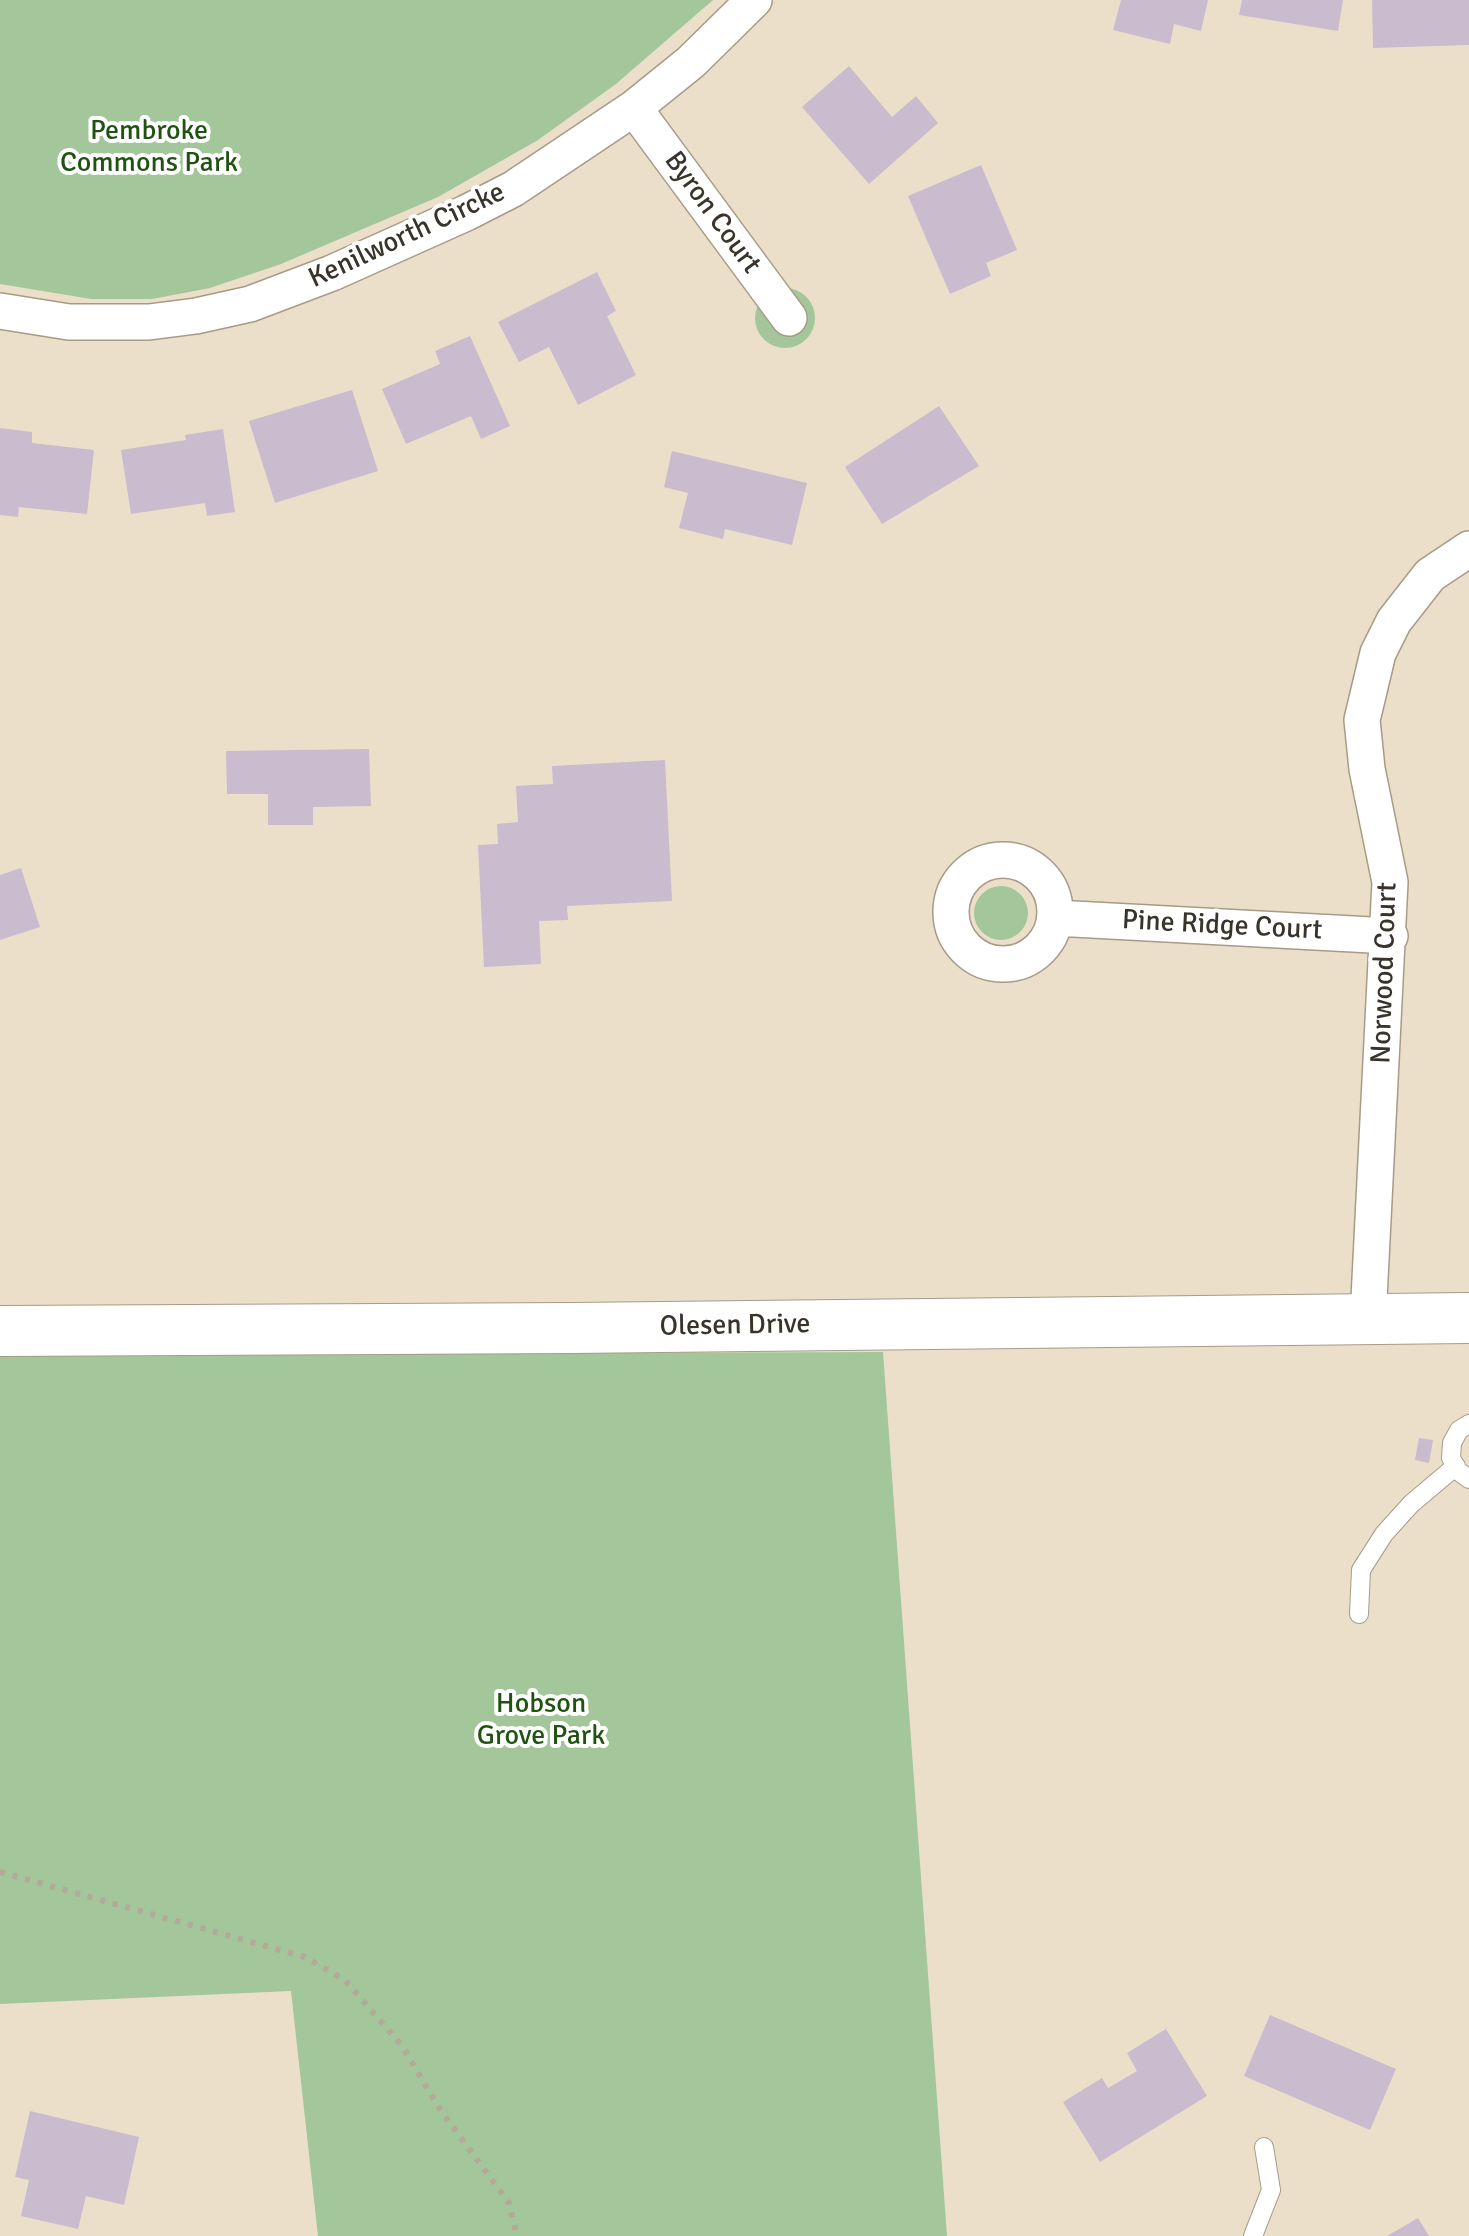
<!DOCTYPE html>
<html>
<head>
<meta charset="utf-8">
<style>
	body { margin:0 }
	canvas { display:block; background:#ebdfca }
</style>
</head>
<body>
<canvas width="1469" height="2236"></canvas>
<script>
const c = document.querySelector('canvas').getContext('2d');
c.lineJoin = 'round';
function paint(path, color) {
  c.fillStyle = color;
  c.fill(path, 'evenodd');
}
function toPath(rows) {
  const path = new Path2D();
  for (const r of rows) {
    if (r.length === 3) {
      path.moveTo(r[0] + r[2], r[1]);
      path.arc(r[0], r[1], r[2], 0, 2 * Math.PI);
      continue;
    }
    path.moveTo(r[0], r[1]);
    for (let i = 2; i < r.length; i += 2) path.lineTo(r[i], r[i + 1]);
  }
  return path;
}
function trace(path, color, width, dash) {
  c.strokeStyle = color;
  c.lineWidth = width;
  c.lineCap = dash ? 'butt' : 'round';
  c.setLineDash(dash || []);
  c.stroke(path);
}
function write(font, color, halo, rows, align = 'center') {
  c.font = font + ' Signika,sans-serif';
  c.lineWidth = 8;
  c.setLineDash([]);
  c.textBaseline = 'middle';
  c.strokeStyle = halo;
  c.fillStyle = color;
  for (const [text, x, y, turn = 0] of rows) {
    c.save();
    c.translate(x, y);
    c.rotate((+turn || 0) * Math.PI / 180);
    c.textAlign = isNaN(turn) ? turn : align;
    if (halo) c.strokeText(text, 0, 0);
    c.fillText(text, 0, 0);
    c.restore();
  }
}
paint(toPath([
	[0,0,713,0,616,84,538,140,438,197,281,264,210,288,152,299,91,299,0,284],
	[785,318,30],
	[1001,913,27],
	[883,1352,947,2236,318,2236,291,1991,0,2004,0,1355]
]), '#a3c79b');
paint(toPath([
	[1121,0,1208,0,1201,31,1174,24,1170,44,1113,30],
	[1242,0,1343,0,1338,31,1239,15],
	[1372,0,1469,0,1469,45,1373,48],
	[849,66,892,117,916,96,938,123,869,184,802,107],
	[981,165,1017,250,986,263,991,276,950,294,908,196],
	[597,272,616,311,607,316,636,375,578,405,549,347,519,362,498,322],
	[470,336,510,426,481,439,471,416,406,444,382,389,440,364,435,351],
	[352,390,378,471,275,503,249,421],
	[939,406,979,466,882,524,845,467],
	[0,428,32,432,32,443,94,450,87,514,19,507,18,517,0,515],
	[223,429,235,512,207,516,205,503,131,514,121,450,186,440,185,435],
	[672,451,807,483,792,545,725,529,723,539,679,528,688,493,664,487],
	[369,749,371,806,313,807,313,825,268,825,268,794,227,794,226,751],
	[665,760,672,901,567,906,568,920,539,921,541,964,484,967,478,845,498,844,497,824,518,822,516,786,553,784,552,766],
	[21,868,40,927,0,940,0,875],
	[1419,1438,1433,1440,1429,1463,1415,1460],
	[1270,2015,1396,2069,1370,2130,1244,2076],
	[1166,2029,1207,2096,1100,2162,1063,2102,1102,2078,1108,2088,1137,2071,1127,2053],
	[30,2111,139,2137,124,2205,86,2196,78,2229,21,2216,29,2180,15,2177],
	[1418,2218,1429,2236,1387,2236]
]), '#cbbbce');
const lane = toPath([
	[1469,1424,1459,1430,1452,1443,1451,1458,1458,1471,1469,1479],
	[1359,1614,1361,1570,1384,1534,1411,1504,1456,1466],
	[1253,2236,1271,2190,1264,2147]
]);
const street = toPath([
	[634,108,789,318],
	[0,311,69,322,149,322,196,316,250,304,332,273,466,213,513,189,634,108,691,62,754,0],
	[1003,912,52],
	[1055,918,1390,936],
	[1368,1319,1390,882,1367,769,1362,720,1378,653,1394,621,1430,575,1469,549]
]);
const secondary = toPath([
	[0,1331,572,1328,1469,1318]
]);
trace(lane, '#a79b88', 20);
trace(street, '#a79b88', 38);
trace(secondary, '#a79b88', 52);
trace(toPath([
	[0,1872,305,1957,345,1980,402,2046,441,2111,509,2203,517,2236]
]), '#b3a998', 6, [5, 8]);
trace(lane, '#fff', 18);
trace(street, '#fff', 35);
trace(secondary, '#fff', 50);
write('28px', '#205312', '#fff', [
	["Pembroke",149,132],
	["Commons Park",149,164],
	["Hobson",541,1705],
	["Grove Park",541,1737]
]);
write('28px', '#38332b', '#fff', [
	["Byron Court",712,213,54],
	["Kenilworth Circke",407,236,-25],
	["Pine Ridge Court",1222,926,3],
	["Norwood Court",1385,973,-88],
	["Olesen Drive",735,1326,-1]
]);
</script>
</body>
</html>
